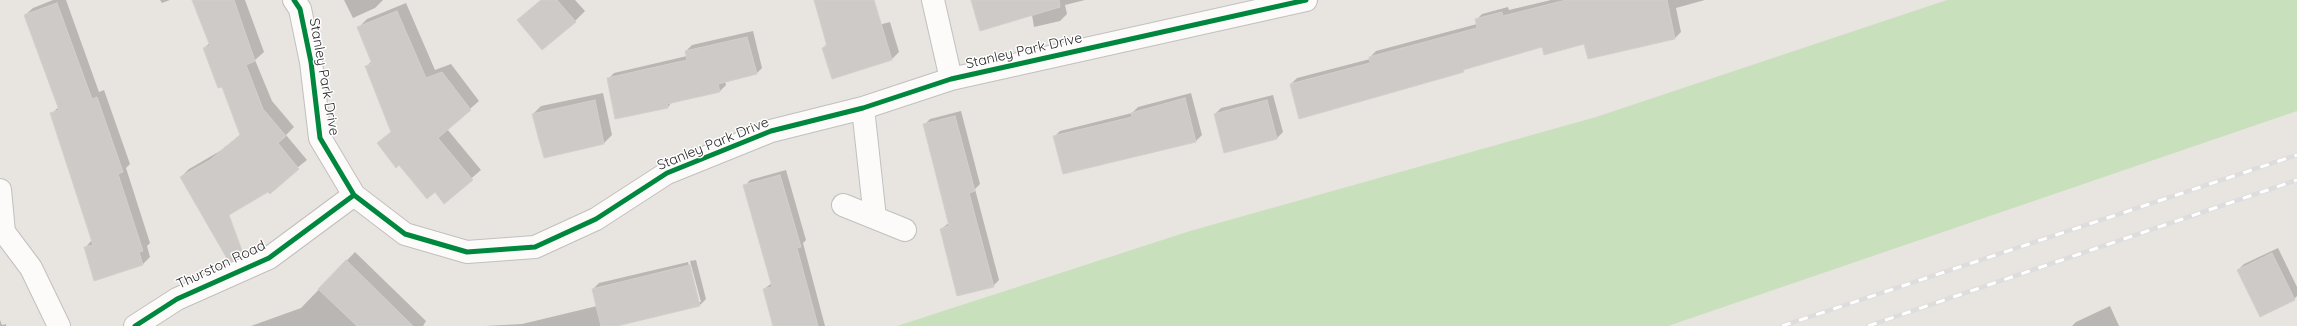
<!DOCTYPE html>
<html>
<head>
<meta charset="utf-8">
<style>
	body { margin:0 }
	canvas { display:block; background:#e8e4e0 }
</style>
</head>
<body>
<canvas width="2297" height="326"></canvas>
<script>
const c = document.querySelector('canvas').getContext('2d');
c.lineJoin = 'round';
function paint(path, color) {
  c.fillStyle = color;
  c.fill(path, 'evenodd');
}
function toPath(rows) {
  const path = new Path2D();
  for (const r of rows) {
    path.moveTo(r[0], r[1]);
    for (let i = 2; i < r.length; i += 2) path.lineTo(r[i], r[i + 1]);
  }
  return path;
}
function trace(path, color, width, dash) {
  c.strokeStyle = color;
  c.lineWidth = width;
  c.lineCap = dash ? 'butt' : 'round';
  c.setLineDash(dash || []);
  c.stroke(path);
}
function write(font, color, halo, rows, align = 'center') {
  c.font = font + ' Quicksand,sans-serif';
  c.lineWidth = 3;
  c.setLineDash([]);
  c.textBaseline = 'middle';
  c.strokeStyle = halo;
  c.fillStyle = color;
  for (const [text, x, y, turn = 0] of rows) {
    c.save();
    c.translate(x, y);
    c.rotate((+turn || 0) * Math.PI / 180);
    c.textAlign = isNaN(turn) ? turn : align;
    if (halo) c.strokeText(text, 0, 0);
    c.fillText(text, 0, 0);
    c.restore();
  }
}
paint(toPath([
	[1947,0,2297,0,2297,111,1668,326,897,326,1190,231,1596,117]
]), '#c9e0bc');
paint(toPath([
	[53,0,66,0,99,92,104,90,130,164,126,168,150,243,147,246,150,257,143,264,85,248,92,240,52,113,59,107,25,15,33,8],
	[160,0,170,0,162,3],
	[193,0,245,0,264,52,255,60,272,101,294,127,286,135,307,160,268,191,181,177,189,169,220,151,241,134,223,85,204,48,210,43],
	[344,0,383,0,375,8,353,18],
	[541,0,575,0,585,11,575,21,519,20],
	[815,0,868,0,875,26,890,22,899,52,891,60,823,48,827,44],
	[973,0,1085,0,1065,5,1067,14,1060,21,1034,27,1032,15],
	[1551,0,1705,0,1676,8,1681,32,1675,38,1543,46,1291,84,1297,78,1370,59,1370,57,1376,51,1477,24,1476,20,1482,14,1508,7,1509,10],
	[406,3,435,70,451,64,479,101,447,129,481,170,444,202,435,191,378,143,392,131,366,67,372,61,358,28,367,19],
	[753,31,762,68,756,74,725,81,726,85,720,91,672,102,668,107,608,79,614,73,687,56,686,51,692,45],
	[603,93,612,135,604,143,533,114,541,106],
	[1191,93,1202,135,1196,141,1143,155,1054,137,1060,131,1132,113,1138,107],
	[1273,95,1283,132,1277,138,1215,114,1221,108],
	[961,111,980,184,975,189,999,280,993,286,941,229,949,223,924,125,930,119],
	[786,170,806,240,803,243,825,326,773,326,764,289,772,283,745,186,750,180],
	[2278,248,2297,287,2297,296,2294,299,2238,270,2244,264],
	[355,252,426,321,423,326,251,326,301,308],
	[696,260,706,299,700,305,613,326,485,326,522,324,597,306,593,289,599,283,688,262,698,302,701,302,690,261],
	[2110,306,2119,326,2072,326,2076,322],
	[0,320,2,325,6,324,6,326,0,326]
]), '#0003');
const building = toPath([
	[192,0,234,0,255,61,246,65,263,109,286,136,278,143,299,169,270,194,268,192,229,215,244,256,229,262,180,177,210,160,240,135,222,87,218,88,203,48,210,46,192,0],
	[541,0,557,0,576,22,542,50,517,20,541,0],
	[814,0,874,0,892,60,832,79,822,48,827,46,814,0],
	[971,0,1059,0,1060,7,980,31,971,0],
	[1566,0,1667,0,1675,39,1588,59,1584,44,1544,55,1542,47,1463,70,1464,72,1299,119,1290,84,1370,63,1369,57,1477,28,1475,19,1502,12,1503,16,1566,0],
	[57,3,92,99,97,97,123,172,118,174,143,251,139,252,143,265,94,281,84,247,93,245,50,113,59,110,24,15,57,3],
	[397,11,426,78,442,72,471,110,438,138,473,180,444,204,435,192,427,199,399,165,396,168,377,143,391,132,365,66,372,64,357,27,397,11],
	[747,37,757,74,718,84,720,92,667,104,668,108,615,119,607,78,687,60,685,51,747,37],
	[1185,98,1196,142,1063,174,1053,136,1132,117,1131,113,1185,98],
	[595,100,604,144,544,158,532,114,595,100],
	[1267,100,1277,139,1224,153,1214,114,1267,100],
	[955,116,975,191,969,193,994,287,957,296,940,229,949,226,923,124,955,116],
	[780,175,801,247,797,248,818,326,773,326,763,289,772,287,743,185,780,175],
	[2272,253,2295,300,2260,317,2237,270,2272,253],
	[346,260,413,326,357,326,318,289,346,260],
	[690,265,700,306,617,326,601,326,592,289,690,265]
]);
paint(building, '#cdcac7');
trace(building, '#d3d0cc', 1);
const minor = toPath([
	[294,0,300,9,311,62,320,138,354,195,405,234,467,252,535,247,596,219,667,173,771,131,863,108,951,79,1306,0],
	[933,0,951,79],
	[863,108,875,218],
	[0,190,4,232,31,268,59,326],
	[843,205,905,230],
	[135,326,177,299,269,258,354,195]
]);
trace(minor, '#c1c0c0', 24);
trace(minor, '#fcfbfa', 22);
const rail = toPath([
	[1782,326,2297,155],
	[1868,326,2297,180]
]);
trace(rail, '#deddde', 4.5);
trace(rail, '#fff', 3, [9]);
trace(toPath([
	[294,0,300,9,311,62,320,138,354,195,405,234,467,252,535,247,596,219,667,173,771,131,863,108,951,79,1306,0],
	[135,326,177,299,269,258,354,195]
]), '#00873e', 5);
write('14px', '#2a2a2a', '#fff', [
	["Stanley Park Drive",1024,51,-13],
	["Stanley Park Drive",324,77,80],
	["Stanley Park Drive",713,144,-22],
	["Thurston Road",221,265,-25]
]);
</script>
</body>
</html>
